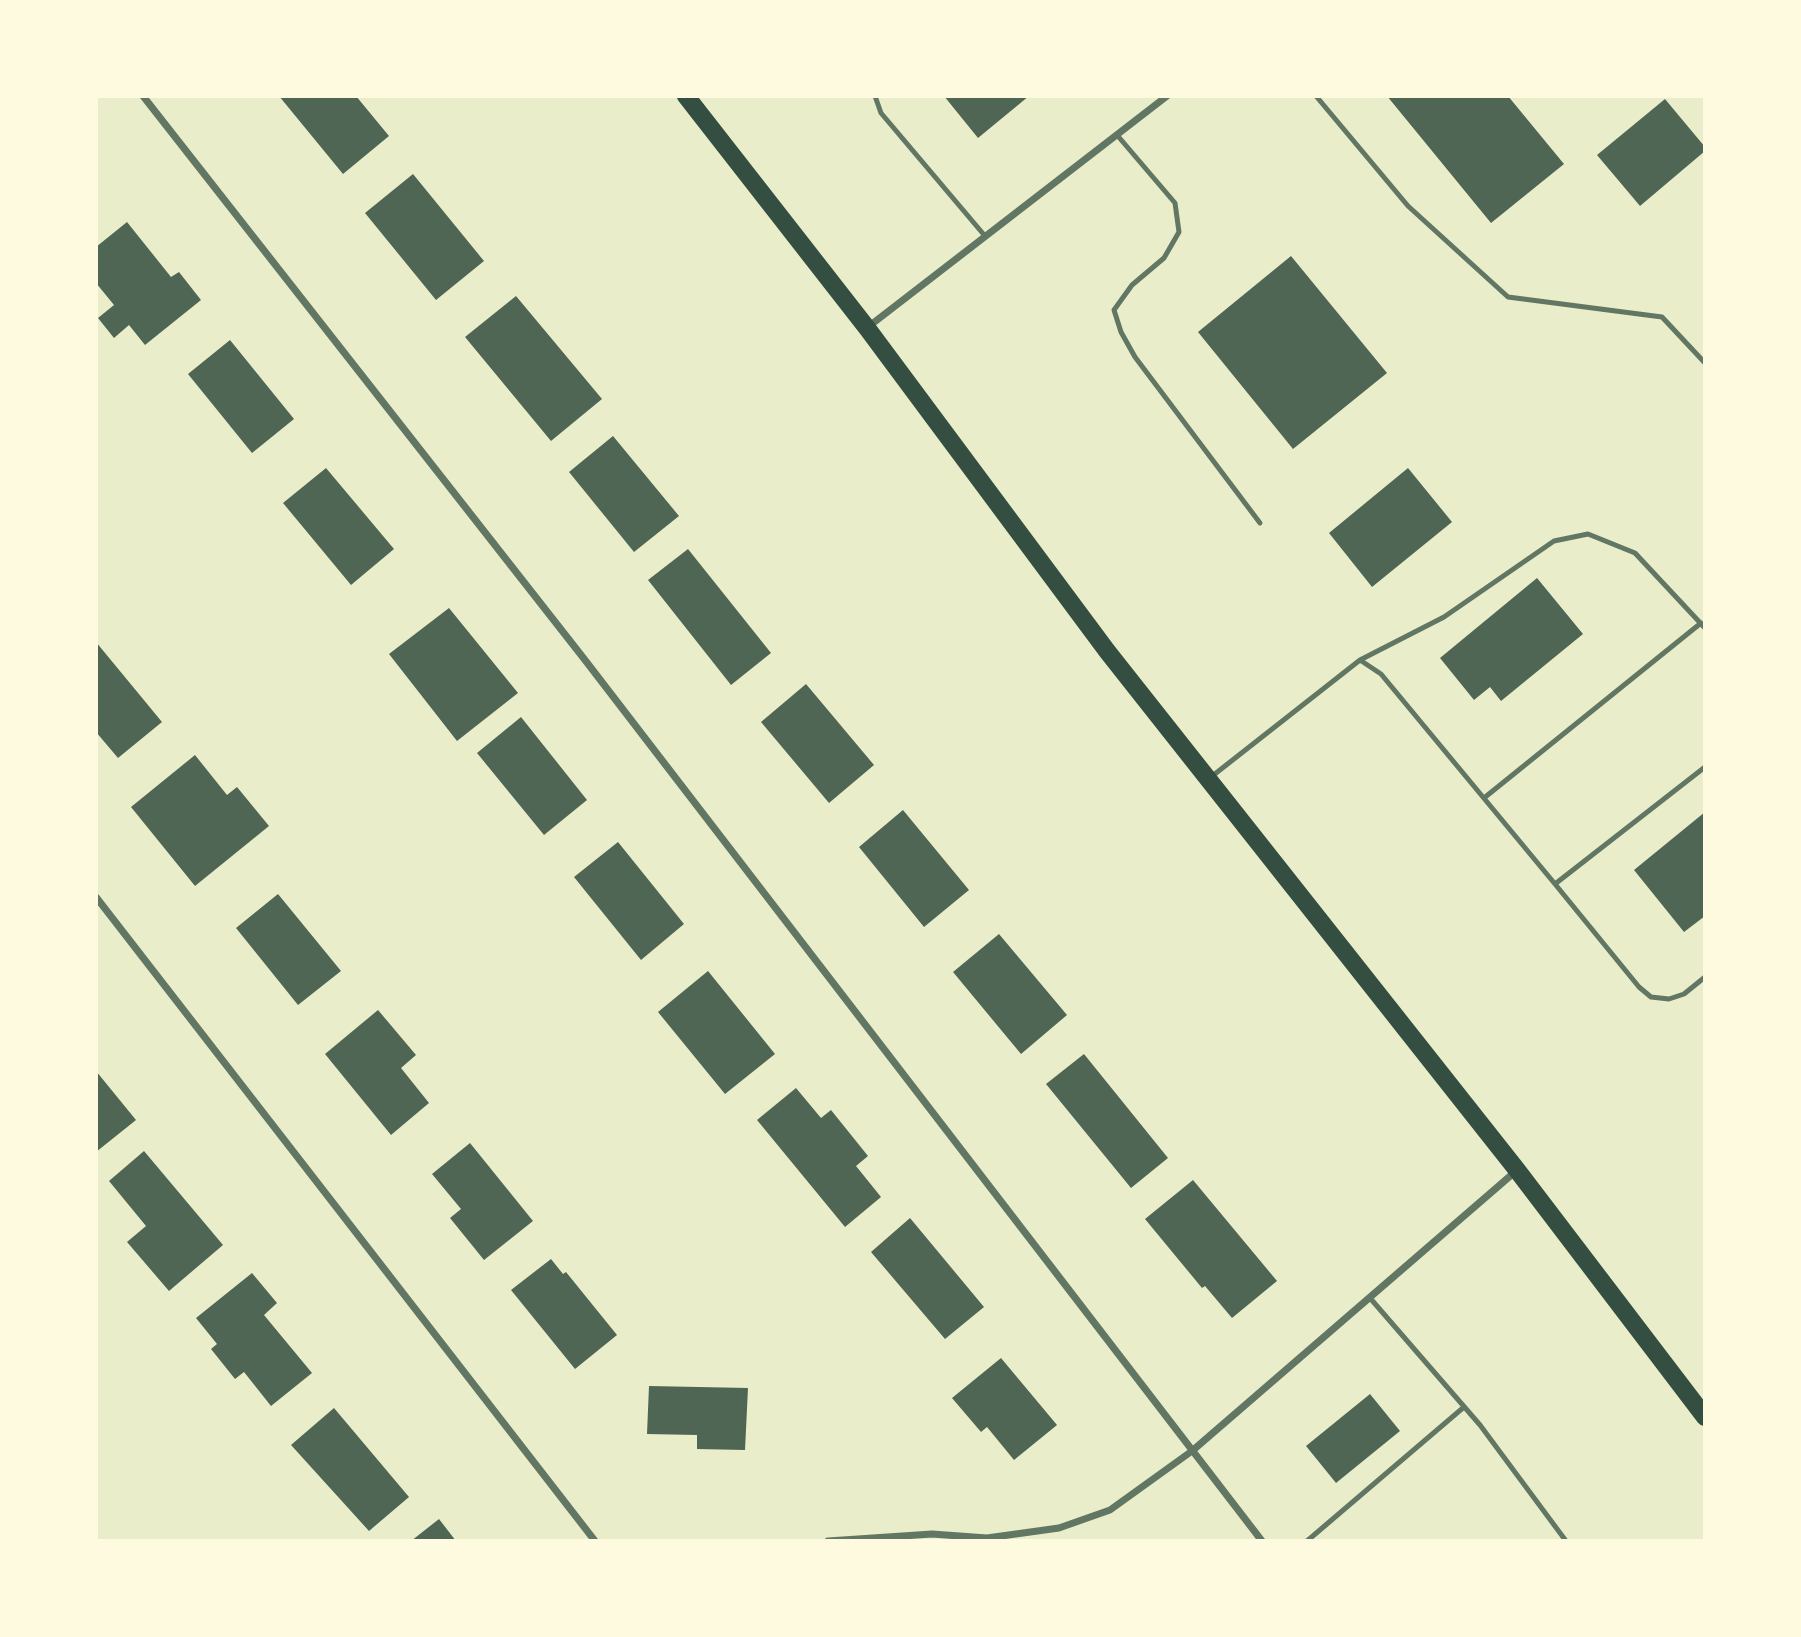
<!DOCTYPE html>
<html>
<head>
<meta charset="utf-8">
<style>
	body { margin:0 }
	#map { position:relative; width:1801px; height:1637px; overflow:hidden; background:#e9edc9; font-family:"PT Sans",sans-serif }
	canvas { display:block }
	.frame { position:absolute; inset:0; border:98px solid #fefae0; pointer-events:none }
</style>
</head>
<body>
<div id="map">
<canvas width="1801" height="1637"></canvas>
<div class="frame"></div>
</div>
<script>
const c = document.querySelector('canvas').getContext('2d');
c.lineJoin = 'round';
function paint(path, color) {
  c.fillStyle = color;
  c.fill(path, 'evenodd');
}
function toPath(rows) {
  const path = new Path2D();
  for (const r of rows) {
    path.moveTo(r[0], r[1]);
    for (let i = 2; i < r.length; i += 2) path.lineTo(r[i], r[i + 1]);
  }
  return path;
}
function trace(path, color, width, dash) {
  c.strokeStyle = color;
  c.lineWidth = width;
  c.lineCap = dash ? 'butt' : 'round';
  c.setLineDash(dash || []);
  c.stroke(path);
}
paint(toPath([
	[279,96,356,96,389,136,343,174],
	[944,96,1029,96,978,138],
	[1387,96,1508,96,1564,164,1491,223],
	[1665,99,1705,147,1705,151,1640,206,1597,155],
	[413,174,484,261,436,300,365,213],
	[127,222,171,277,179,272,201,300,145,345,129,325,114,338,98,318,114,305,96,283,96,247],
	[1291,256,1387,373,1293,449,1198,332],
	[516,296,602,399,551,441,465,337],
	[230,340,294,419,252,453,188,374],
	[613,436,679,516,634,552,569,472],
	[326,468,394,549,351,585,283,503],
	[1408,468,1452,522,1372,587,1329,533],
	[688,549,771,653,731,685,648,580],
	[1537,578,1583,634,1501,701,1490,687,1474,700,1440,658],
	[449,608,518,693,457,741,389,654],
	[96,642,162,722,118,758,96,732],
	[806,684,874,765,829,803,761,722],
	[521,717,587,800,544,835,477,753],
	[195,755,227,795,237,787,269,826,195,886,131,807],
	[903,810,969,890,924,927,859,847],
	[1705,812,1705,916,1684,932,1634,870],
	[618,842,684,924,641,960,574,877],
	[278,894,341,971,298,1005,236,928],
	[999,934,1067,1015,1021,1054,953,972],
	[708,971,775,1054,725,1094,658,1012],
	[378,1010,416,1055,401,1068,429,1103,391,1135,325,1054],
	[1084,1054,1168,1158,1131,1188,1046,1084],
	[96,1071,136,1120,96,1152],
	[796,1088,821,1118,831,1110,868,1156,856,1166,881,1197,845,1227,757,1120],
	[470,1143,533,1221,484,1260,450,1218,461,1209,432,1174],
	[144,1151,223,1245,169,1291,127,1242,146,1226,109,1181],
	[1193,1180,1277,1281,1232,1318,1205,1286,1202,1288,1145,1219],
	[910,1218,984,1307,945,1339,871,1252],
	[551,1259,563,1274,566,1272,617,1335,575,1369,511,1290],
	[252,1273,277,1303,264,1315,312,1373,271,1406,244,1372,235,1379,211,1349,217,1344,196,1318],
	[1001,1358,1057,1425,1014,1460,987,1427,981,1432,952,1398],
	[649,1386,748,1388,745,1450,697,1449,697,1435,647,1434],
	[1370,1394,1400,1431,1336,1483,1306,1446],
	[334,1408,409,1497,369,1531,291,1445],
	[439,1519,456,1541,411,1541]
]), '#4f6655');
trace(toPath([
	[875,96,881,113,985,236],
	[1316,96,1408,206,1508,297,1662,317,1705,363],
	[1117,135,1175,203,1179,232,1164,258,1132,285,1114,310,1121,332,1135,357,1260,523],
	[1360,660,1444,617,1554,541,1588,534,1635,553,1705,628],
	[1705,767,1555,884,1639,987,1651,997,1669,999,1684,994,1705,977],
	[1211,777,1360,660,1381,674,1555,884],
	[1484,798,1701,623],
	[1370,1298,1480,1425,1566,1541],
	[1307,1541,1464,1407]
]), '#617663', 5);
trace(toPath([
	[143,96,585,660,1262,1541],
	[868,327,1167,96],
	[96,897,595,1541],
	[828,1541,932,1534,987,1538,1059,1528,1110,1510,1192,1451,1516,1171]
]), '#617663', 7);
trace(toPath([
	[686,96,867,328,1107,651,1517,1170,1705,1417]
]), '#344e41', 18);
</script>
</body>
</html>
